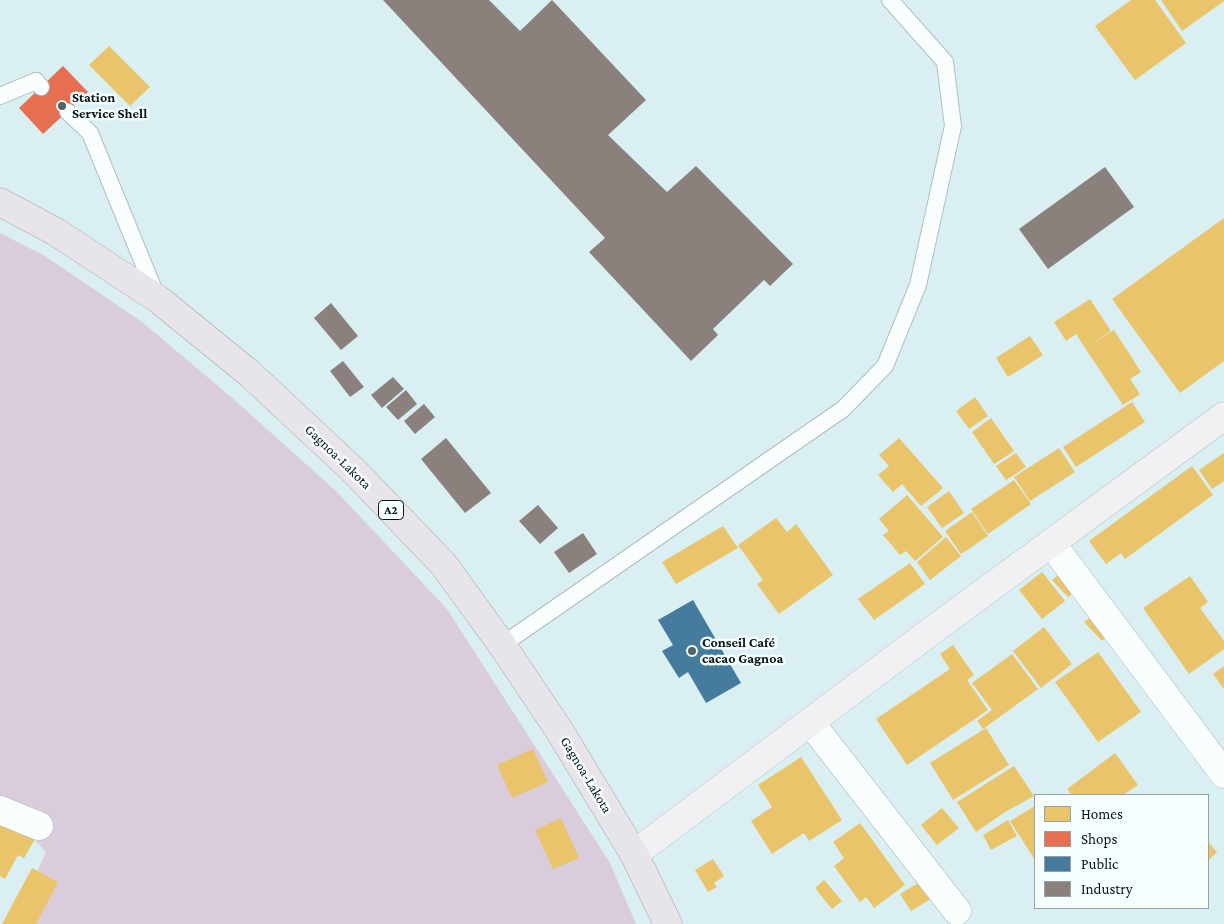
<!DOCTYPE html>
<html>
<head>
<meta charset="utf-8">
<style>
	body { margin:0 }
	#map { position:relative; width:1224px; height:924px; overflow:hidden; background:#daeff2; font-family:"Crimson Pro",serif }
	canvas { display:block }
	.legend { position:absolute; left:1034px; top:794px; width:175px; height:115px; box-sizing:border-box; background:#f5fdfe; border:1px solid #96a1a2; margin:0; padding:6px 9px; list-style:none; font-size:15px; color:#081619 }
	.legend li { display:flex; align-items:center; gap:10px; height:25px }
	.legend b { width:25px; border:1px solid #96a1a2 }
</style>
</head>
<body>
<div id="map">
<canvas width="1224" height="924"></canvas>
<ul class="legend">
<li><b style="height:14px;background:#e9c46a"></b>Homes</li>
<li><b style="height:14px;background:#e76f51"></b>Shops</li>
<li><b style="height:14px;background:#457b9d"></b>Public</li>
<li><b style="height:14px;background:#8a817c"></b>Industry</li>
</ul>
</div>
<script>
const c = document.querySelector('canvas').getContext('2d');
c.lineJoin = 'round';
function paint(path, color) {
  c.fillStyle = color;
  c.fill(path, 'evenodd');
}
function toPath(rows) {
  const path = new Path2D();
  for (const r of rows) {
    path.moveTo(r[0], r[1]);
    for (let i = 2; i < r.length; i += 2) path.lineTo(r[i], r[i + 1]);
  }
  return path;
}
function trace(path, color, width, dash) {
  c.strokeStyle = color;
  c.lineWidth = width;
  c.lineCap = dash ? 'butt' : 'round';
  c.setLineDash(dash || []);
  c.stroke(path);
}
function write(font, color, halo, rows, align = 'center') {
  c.font = font + ' "Crimson Pro",serif';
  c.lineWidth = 5;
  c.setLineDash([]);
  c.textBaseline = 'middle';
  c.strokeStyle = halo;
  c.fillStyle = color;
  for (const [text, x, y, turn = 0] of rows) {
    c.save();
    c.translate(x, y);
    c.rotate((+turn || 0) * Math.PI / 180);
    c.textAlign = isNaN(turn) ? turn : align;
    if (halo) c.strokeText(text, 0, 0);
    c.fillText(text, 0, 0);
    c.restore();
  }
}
paint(toPath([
	[0,233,45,256,142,322,230,396,336,491,447,609,610,863,636,924,13,924,46,852,0,802]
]), '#dacddb');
paint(toPath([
	[1131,0,1155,0,1186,43,1135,80,1095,26],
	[1161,0,1224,0,1224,1,1182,31],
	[109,46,150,87,130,106,89,65],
	[1224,218,1224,361,1180,393,1112,299],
	[1090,299,1111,331,1085,348,1076,334,1066,341,1054,322],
	[1114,330,1141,372,1130,379,1140,394,1123,405,1085,348],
	[1030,336,1043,355,1008,377,996,358],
	[975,397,988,416,969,429,956,411],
	[1132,402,1145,422,1076,467,1063,447],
	[991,418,1014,451,994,464,972,432],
	[899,438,943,488,921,506,902,484,893,492,878,475,889,466,879,455],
	[1059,448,1075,472,1030,501,1014,477],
	[1016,453,1026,467,1006,480,996,466],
	[1224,453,1224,481,1212,489,1199,470],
	[1192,466,1213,495,1125,559,1121,553,1106,564,1089,541],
	[1014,480,1031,504,988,534,971,509],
	[949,491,964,513,942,528,927,507],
	[907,495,943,537,915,561,906,551,900,555,883,535,889,531,879,519],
	[972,512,988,536,961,554,945,531],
	[776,518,787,532,796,524,833,575,779,614,757,584,763,580,738,545],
	[723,526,738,548,676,584,662,562],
	[946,537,961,556,930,580,917,562],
	[910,563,925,584,874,620,858,599],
	[1065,569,1080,587,1068,597,1052,580],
	[1042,572,1065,601,1042,619,1019,590],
	[1190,576,1208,602,1200,608,1224,641,1224,649,1189,674,1143,608],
	[1093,615,1115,630,1102,641,1084,622],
	[1044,627,1072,664,1041,688,1013,651],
	[953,645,974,675,967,680,988,710,907,765,876,719,950,669,940,654],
	[1098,652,1141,712,1098,742,1055,682],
	[1012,654,1038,689,983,729,977,721,992,710,972,683],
	[1224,666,1224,689,1213,674],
	[986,728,1009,765,953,800,930,763],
	[533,749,548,782,512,798,497,765],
	[1115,753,1138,785,1123,795,1072,795,1067,789],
	[801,757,842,820,809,841,804,833,772,854,751,821,772,807,758,785],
	[1014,766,1034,796,1005,812,976,832,957,802],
	[1035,806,1035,860,1010,821],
	[942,808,959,828,937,845,921,825],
	[0,813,38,834,24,858,18,855,5,879,0,876],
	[561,818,579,858,553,869,535,830],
	[1008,820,1017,836,991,850,983,835],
	[860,823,905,885,874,908,866,897,860,902,834,866,844,858,833,842],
	[1208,842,1217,852,1208,861],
	[713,859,724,876,714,883,717,887,708,892,695,870],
	[32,868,58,882,36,924,2,924],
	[824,880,842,901,832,909,815,888],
	[923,880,934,897,911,911,900,894]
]), '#e9c46a');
paint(toPath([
	[63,66,88,92,43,134,19,108]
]), '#e76f51');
paint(toPath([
	[693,600,741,683,706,703,688,672,679,678,662,651,673,645,658,620]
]), '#457b9d');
paint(toPath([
	[383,0,489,0,520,31,552,0,646,100,608,135,667,192,696,166,793,264,770,286,764,280,713,329,718,335,691,361,589,252,605,238],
	[1105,167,1134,207,1048,269,1019,229],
	[331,303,358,336,341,350,314,318],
	[343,361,364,387,350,397,330,371],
	[393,377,404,389,382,408,371,395],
	[406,390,417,404,398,420,386,407],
	[424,404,435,417,415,434,404,421],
	[446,438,491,493,465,513,421,459],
	[538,505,558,528,540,544,519,521],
	[583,533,597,554,569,573,554,552]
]), '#8a817c');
const lane = toPath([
	[0,96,36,81,41,87],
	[68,112,90,133,157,297],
	[502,645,843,409,885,366,918,285,953,126,945,62,890,0]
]);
const street = toPath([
	[1051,543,1224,774],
	[810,722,957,911],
	[0,810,39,826]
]);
const secondary = toPath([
	[634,854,934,629,1224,416]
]);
const primary = toPath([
	[0,202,56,232,158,299,249,373,354,471,444,565,502,645,559,730,634,854,668,924]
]);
trace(lane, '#afbfc2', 18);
trace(street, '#afbfc2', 29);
trace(secondary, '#afbfc2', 29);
trace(primary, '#a2a0aa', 29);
trace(lane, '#f9fdfd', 16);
trace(street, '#f9fdfd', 28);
trace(secondary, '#f1f1f4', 28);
trace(primary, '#e8e5ea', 28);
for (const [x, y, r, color] of [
	[62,106,5,"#526265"],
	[692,651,5,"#526265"]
]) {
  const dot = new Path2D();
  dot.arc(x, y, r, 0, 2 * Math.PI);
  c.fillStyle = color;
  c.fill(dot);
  trace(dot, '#f5fdfe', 2);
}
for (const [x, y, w] of [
	[391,510,25]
]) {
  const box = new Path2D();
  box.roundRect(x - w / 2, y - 9.5, w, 19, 4);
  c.fillStyle = '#f5fdfe';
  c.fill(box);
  trace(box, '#081619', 1);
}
write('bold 12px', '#081619', null, [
	["A2",391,510]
]);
write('bold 14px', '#081619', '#f5fdfe', [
	["Station",72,98],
	["Service Shell",72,114],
	["Conseil Café",702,643],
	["cacao Gagnoa",702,659]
], 'left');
write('14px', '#081619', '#f5fdfe', [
	["Gagnoa-Lakota",338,457,44],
	["Gagnoa-Lakota",586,775,59]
]);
</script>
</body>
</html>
